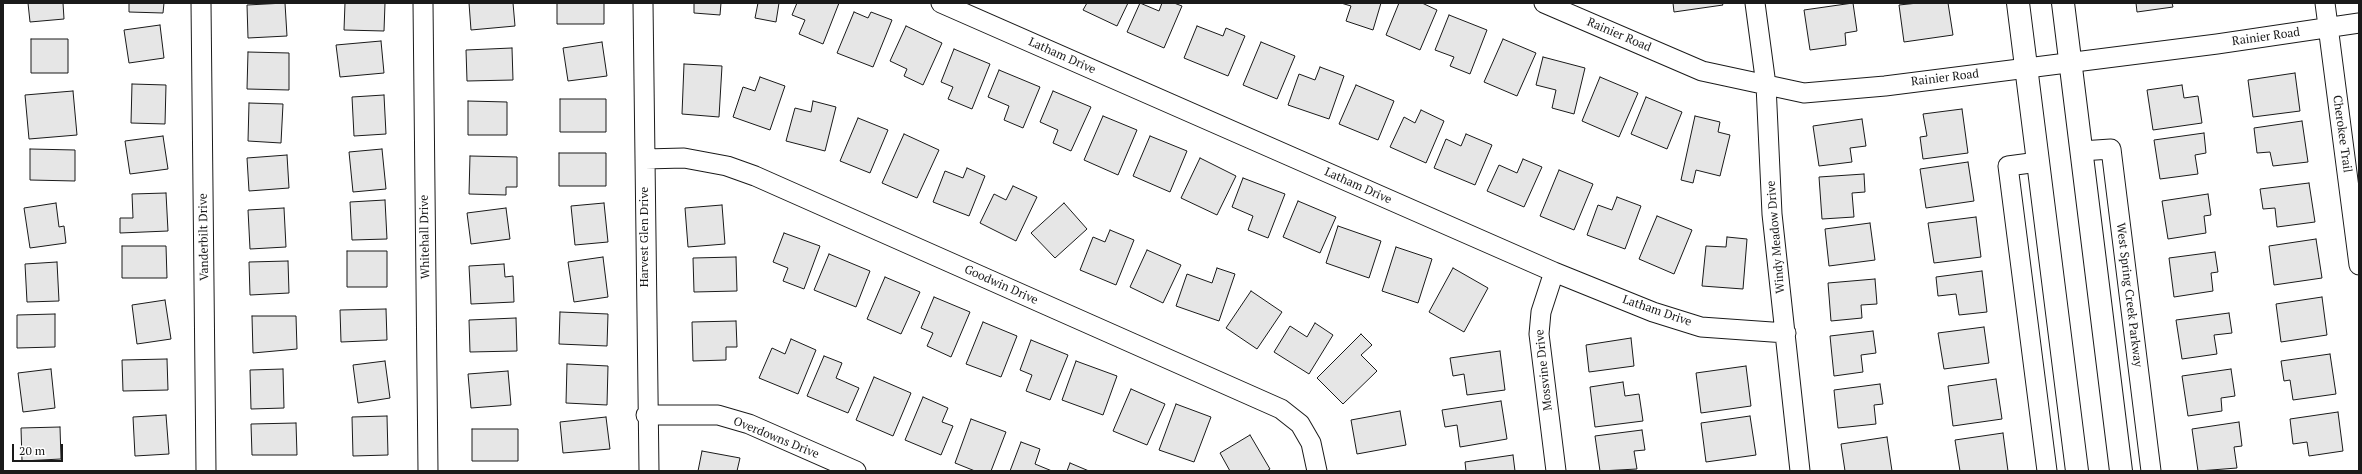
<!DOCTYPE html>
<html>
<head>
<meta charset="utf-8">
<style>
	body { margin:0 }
	#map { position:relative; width:2362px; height:474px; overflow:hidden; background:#fff; font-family:"PT Serif",serif }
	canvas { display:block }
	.frame { position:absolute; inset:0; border:4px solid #1a1a1a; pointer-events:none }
	.scale { position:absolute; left:12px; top:444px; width:51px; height:18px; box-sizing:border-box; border:2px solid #1a1a1a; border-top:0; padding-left:5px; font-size:12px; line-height:14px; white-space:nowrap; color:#1a1a1a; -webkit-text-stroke:3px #fff; paint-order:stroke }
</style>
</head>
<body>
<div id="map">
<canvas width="2362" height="474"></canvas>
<div class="frame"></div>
<div class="scale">20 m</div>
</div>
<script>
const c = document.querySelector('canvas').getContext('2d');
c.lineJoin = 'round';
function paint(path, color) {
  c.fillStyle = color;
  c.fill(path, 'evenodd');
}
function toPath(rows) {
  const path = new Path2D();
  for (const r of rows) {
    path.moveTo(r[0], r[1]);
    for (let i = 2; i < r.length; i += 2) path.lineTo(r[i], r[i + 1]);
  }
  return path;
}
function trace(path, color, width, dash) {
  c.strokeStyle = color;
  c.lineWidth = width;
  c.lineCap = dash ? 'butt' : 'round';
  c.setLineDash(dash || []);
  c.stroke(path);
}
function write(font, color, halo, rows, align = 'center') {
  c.font = font + ' "PT Serif",serif';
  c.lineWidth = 3;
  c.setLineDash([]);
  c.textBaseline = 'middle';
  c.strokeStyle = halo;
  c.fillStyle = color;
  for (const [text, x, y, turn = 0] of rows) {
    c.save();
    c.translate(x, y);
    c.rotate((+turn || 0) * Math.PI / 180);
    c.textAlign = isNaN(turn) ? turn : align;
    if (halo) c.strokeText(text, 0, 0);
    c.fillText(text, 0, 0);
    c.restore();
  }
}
const building = toPath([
	[28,3,63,3,64,19,30,22,28,3],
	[129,3,164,3,163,13,129,12,129,3],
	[285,3,287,36,248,38,247,5,285,3],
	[345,3,385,3,384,31,344,30,345,3],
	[469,3,513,3,515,26,471,30,469,3],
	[557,3,604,3,604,24,557,24,557,3],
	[694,3,721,3,720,15,694,13,694,3],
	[758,3,779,3,776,22,755,18,758,3],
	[797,3,839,3,823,44,799,34,805,20,792,15,797,3],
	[1087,3,1128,3,1117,26,1083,10,1087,3],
	[1140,3,1159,11,1162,3,1174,3,1182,6,1164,48,1127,32,1140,3],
	[1341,3,1381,3,1373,30,1346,21,1351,6,1341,3],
	[1399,3,1422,3,1437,10,1420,50,1386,35,1399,3],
	[1673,3,1722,3,1723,5,1674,12,1673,3],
	[1853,3,1857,31,1845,33,1846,45,1810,50,1804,10,1853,3],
	[1918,3,1948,3,1953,35,1904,42,1899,5,1918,3],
	[2136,3,2172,3,2173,7,2137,12,2136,3],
	[854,12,868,18,871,12,892,20,873,67,837,53,854,12],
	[1449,15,1487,30,1470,74,1450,66,1454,57,1435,50,1449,15],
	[160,25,164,58,129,63,124,30,160,25],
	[906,26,942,43,923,85,904,76,907,69,890,61,906,26],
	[1197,26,1223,36,1226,28,1245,36,1228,76,1184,58,1197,26],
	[31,39,68,39,68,73,31,73,31,39],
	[1503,39,1536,53,1517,96,1484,82,1503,39],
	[381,41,384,73,340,77,336,45,381,41],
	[602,42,607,76,568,81,563,48,602,42],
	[1261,42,1295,56,1277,99,1243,85,1261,42],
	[512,48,513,80,467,81,466,50,512,48],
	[954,49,990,64,972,109,948,99,953,87,941,82,954,49],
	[248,52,289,53,289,90,247,89,248,52],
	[1543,57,1585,68,1574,114,1552,108,1556,90,1536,85,1543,57],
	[684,64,722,66,719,117,682,114,684,64],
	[1320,67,1344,76,1329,119,1288,105,1299,74,1315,80,1320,67],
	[999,70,1040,87,1023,128,1004,120,1009,106,988,97,999,70],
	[2295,73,2300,111,2253,117,2248,80,2295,73],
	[760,77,785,86,770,130,733,117,743,87,755,91,760,77],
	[1600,77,1638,93,1619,137,1582,121,1600,77],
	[132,84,166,85,165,124,131,123,132,84],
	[1356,85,1394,101,1378,140,1339,124,1356,85],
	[2182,85,2184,98,2198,96,2202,123,2153,130,2147,90,2182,85],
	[73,91,77,135,29,139,25,95,73,91],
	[1053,91,1091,107,1071,151,1053,143,1058,130,1040,122,1053,91],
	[384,95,386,134,354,136,352,97,384,95],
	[1646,97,1682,112,1667,149,1631,134,1646,97],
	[560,99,606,99,606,132,560,132,560,99],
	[468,101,507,102,507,135,468,135,468,101],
	[813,101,836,107,825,151,786,141,795,108,811,112,813,101],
	[249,103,283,104,281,143,248,141,249,103],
	[1962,109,1968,153,1923,159,1920,137,1927,136,1923,114,1962,109],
	[1421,110,1444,121,1426,163,1390,147,1404,117,1415,123,1421,110],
	[1103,116,1137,130,1118,175,1084,160,1103,116],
	[1695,116,1720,122,1718,132,1730,135,1720,176,1696,170,1693,183,1681,180,1695,116],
	[858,118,888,130,870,173,840,161,858,118],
	[1862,119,1866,146,1850,148,1852,162,1819,166,1813,126,1862,119],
	[2302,121,2308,162,2273,166,2270,152,2257,153,2254,128,2302,121],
	[2204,133,2206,153,2195,155,2198,174,2160,179,2154,140,2204,133],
	[904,134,939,150,917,198,882,183,904,134],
	[1466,134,1492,145,1475,185,1434,168,1446,139,1461,146,1466,134],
	[163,136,168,169,130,174,125,141,163,136],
	[1150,136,1187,151,1170,192,1133,176,1150,136],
	[30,149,75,150,75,181,30,180,30,149],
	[382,149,386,189,353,192,349,152,382,149],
	[559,153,606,153,606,186,559,186,559,153],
	[287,155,289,188,249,191,247,158,287,155],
	[470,156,517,157,517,187,506,187,506,195,469,194,470,156],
	[1200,158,1236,176,1217,215,1181,198,1200,158],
	[1523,159,1542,167,1524,207,1487,191,1499,165,1517,173,1523,159],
	[1968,162,1974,201,1926,208,1920,169,1968,162],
	[967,168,985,176,969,216,933,202,945,171,963,178,967,168],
	[1559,170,1593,184,1574,230,1540,216,1559,170],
	[1864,174,1865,192,1852,193,1854,217,1822,219,1819,177,1864,174],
	[1243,178,1285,194,1268,238,1248,230,1253,216,1232,207,1243,178],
	[2309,183,2315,222,2277,227,2275,208,2263,209,2260,189,2309,183],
	[1013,186,1037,197,1016,241,980,223,994,194,1006,200,1013,186],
	[166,193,168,231,120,233,120,218,133,218,132,194,166,193],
	[2208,194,2211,215,2204,216,2206,233,2168,239,2162,201,2208,194],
	[1617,197,1641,206,1625,249,1587,235,1598,205,1612,210,1617,197],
	[385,200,387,239,352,240,350,202,385,200],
	[1298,201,1336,217,1320,253,1283,237,1298,201],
	[56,203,59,227,64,226,66,243,30,248,24,208,56,203],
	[604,203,608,242,575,245,571,206,604,203],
	[1064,203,1087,229,1055,258,1031,233,1064,203],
	[722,205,725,244,688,247,685,208,722,205],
	[284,208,286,247,250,249,248,210,284,208],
	[506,208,510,239,471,244,467,213,506,208],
	[1657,216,1692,230,1674,274,1639,259,1657,216],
	[1976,217,1981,257,1934,263,1928,223,1976,217],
	[1870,223,1875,260,1829,266,1825,229,1870,223],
	[1338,226,1381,241,1369,278,1326,263,1338,226],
	[1110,230,1134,240,1116,285,1080,270,1093,237,1105,242,1110,230],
	[784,233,820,246,804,289,783,281,788,268,773,262,784,233],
	[1727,237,1747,239,1743,289,1702,286,1706,246,1726,247,1727,237],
	[2316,239,2322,278,2274,285,2269,246,2316,239],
	[122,246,166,246,167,278,122,278,122,246],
	[1396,247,1432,259,1418,303,1382,291,1396,247],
	[1147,250,1181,265,1163,303,1130,287,1147,250],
	[347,251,387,251,387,287,347,287,347,251],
	[2215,252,2218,272,2211,273,2213,291,2174,297,2169,258,2215,252],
	[829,254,870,271,856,307,814,290,829,254],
	[603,257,608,297,574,302,568,262,603,257],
	[736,257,737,291,694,292,693,258,736,257],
	[288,261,289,293,250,295,249,262,288,261],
	[57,262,59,301,27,302,25,264,57,262],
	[504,264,505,277,513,276,514,302,471,304,469,266,504,264],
	[1217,268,1235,274,1219,321,1176,306,1187,274,1212,283,1217,268],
	[1453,268,1488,288,1464,332,1429,312,1453,268],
	[1982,271,1987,312,1959,315,1956,294,1938,296,1936,277,1982,271],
	[885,277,920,292,901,334,867,319,885,277],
	[1875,279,1877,304,1861,305,1862,318,1831,321,1828,283,1875,279],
	[1251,291,1282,312,1257,349,1226,328,1251,291],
	[934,297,970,312,951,357,927,346,933,333,921,328,934,297],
	[2322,297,2327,335,2281,342,2276,304,2322,297],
	[165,300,171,339,137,344,132,305,165,300],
	[386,309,387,340,341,342,340,310,386,309],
	[560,312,608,314,607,346,559,344,560,312],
	[2229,313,2232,333,2214,335,2217,354,2182,359,2176,320,2229,313],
	[55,314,55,347,17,348,17,315,55,314],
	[252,316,296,316,297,349,253,353,252,316],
	[516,318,517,351,470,352,469,320,516,318],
	[736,321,737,347,726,347,726,360,693,361,692,322,736,321],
	[983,322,1017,336,1001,377,966,364,983,322],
	[1315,323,1333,335,1309,374,1274,352,1290,326,1307,337,1315,323],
	[1984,327,1989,363,1944,369,1938,333,1984,327],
	[1873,331,1876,353,1861,355,1863,372,1834,376,1830,336,1873,331],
	[1361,334,1372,345,1361,355,1377,371,1343,404,1317,378,1361,334],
	[1631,338,1634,366,1589,372,1586,345,1631,338],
	[791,339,816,350,798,394,759,378,772,348,785,354,791,339],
	[1031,340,1068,355,1050,400,1026,391,1032,375,1020,370,1031,340],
	[1500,351,1505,390,1467,395,1464,374,1453,376,1450,358,1500,351],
	[2330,354,2336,394,2293,400,2290,380,2284,381,2281,361,2330,354],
	[824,356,842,363,836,378,859,388,848,413,807,396,824,356],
	[167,359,168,390,123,391,122,360,167,359],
	[385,361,390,398,358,403,353,365,385,361],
	[1076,361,1117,376,1103,415,1062,400,1076,361],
	[567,364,608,366,607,405,566,403,567,364],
	[1746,366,1751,406,1701,413,1696,373,1746,366],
	[51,369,55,408,23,412,18,373,51,369],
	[283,369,284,408,251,409,250,370,283,369],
	[2231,369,2235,396,2221,398,2222,411,2188,416,2182,376,2231,369],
	[508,371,511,405,471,408,468,374,508,371],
	[874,377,911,393,893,436,856,420,874,377],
	[1996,379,2002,419,1953,426,1948,386,1996,379],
	[1623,382,1625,396,1639,394,1643,421,1595,427,1590,387,1623,382],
	[1880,384,1883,404,1874,405,1876,424,1838,428,1834,390,1880,384],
	[1131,389,1165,404,1147,445,1113,431,1131,389],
	[923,397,948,408,942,422,953,426,941,455,905,440,923,397],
	[1501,401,1507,439,1460,447,1457,425,1445,427,1442,410,1501,401],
	[1176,404,1211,417,1194,462,1159,450,1176,404],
	[1400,411,1406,445,1357,454,1351,420,1400,411],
	[2338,412,2343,451,2309,456,2307,442,2293,444,2290,419,2338,412],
	[166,415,169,454,135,456,133,417,166,415],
	[387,416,388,455,353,456,352,417,387,416],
	[1750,416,1756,455,1706,462,1701,423,1750,416],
	[606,417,610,449,563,453,560,422,606,417],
	[971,419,1006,432,991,471,975,471,955,463,971,419],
	[2239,422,2242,446,2234,447,2237,468,2198,471,2192,429,2239,422],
	[296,423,297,455,252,455,251,424,296,423],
	[60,427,61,459,22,461,21,428,60,427],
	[472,429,518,429,518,461,472,461,472,429],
	[1642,430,1645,450,1634,451,1637,469,1600,471,1595,436,1642,430],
	[2003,433,2008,471,1960,471,1955,440,2003,433],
	[1250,435,1270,469,1267,471,1230,471,1220,453,1250,435],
	[1887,437,1892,471,1845,471,1841,444,1887,437],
	[1021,442,1040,449,1035,464,1052,471,1010,471,1021,442],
	[702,451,740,458,737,471,698,471,702,451],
	[1513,455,1515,471,1466,471,1465,462,1513,455],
	[1070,463,1089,471,1067,471,1070,463]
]);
paint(building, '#e6e6e6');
trace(building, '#1a1a1a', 1);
const minor = toPath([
	[201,3,206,471],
	[423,3,428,471],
	[643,3,649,471],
	[941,3,1554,272,1653,312,1701,327,1786,333],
	[1544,3,1702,71,1804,93,1885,86,2217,44,2359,23],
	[1755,3,1766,85,1772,214,1800,471],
	[2325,3,2359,265],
	[2081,151,2111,149,2151,471],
	[645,159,684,158,727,166,755,176,1281,409,1300,424,1311,443,1317,471],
	[2038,162,2008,166,2047,471],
	[1554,272,1541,312,1539,334,1556,471],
	[646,415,718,415,749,424,856,471]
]);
const major = toPath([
	[2018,3,2077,471],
	[2063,3,2121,471]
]);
trace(minor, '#1a1a1a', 21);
trace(major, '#1a1a1a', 24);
trace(minor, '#fff', 19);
trace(major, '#fff', 22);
write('12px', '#1a1a1a', '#fff', [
	["Rainier Road",1619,35,23],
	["Rainier Road",2266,37,-8],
	["Latham Drive",1062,56,24],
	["Rainier Road",1945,78,-7],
	["Cherokee Trail",2342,134,82],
	["Latham Drive",1358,186,24],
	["Vanderbilt Drive",204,237,-91],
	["Whitehall Drive",425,237,-91],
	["Harvest Glen Drive",645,237,-90],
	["Windy Meadow Drive",1776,237,-95],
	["Goodwin Drive",1001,285,24],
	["West Spring Creek Parkway",2129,295,83],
	["Latham Drive",1657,311,19],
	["Mossvine Drive",1544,370,-96],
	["Overdowns Drive",776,438,22]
]);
</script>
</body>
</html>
